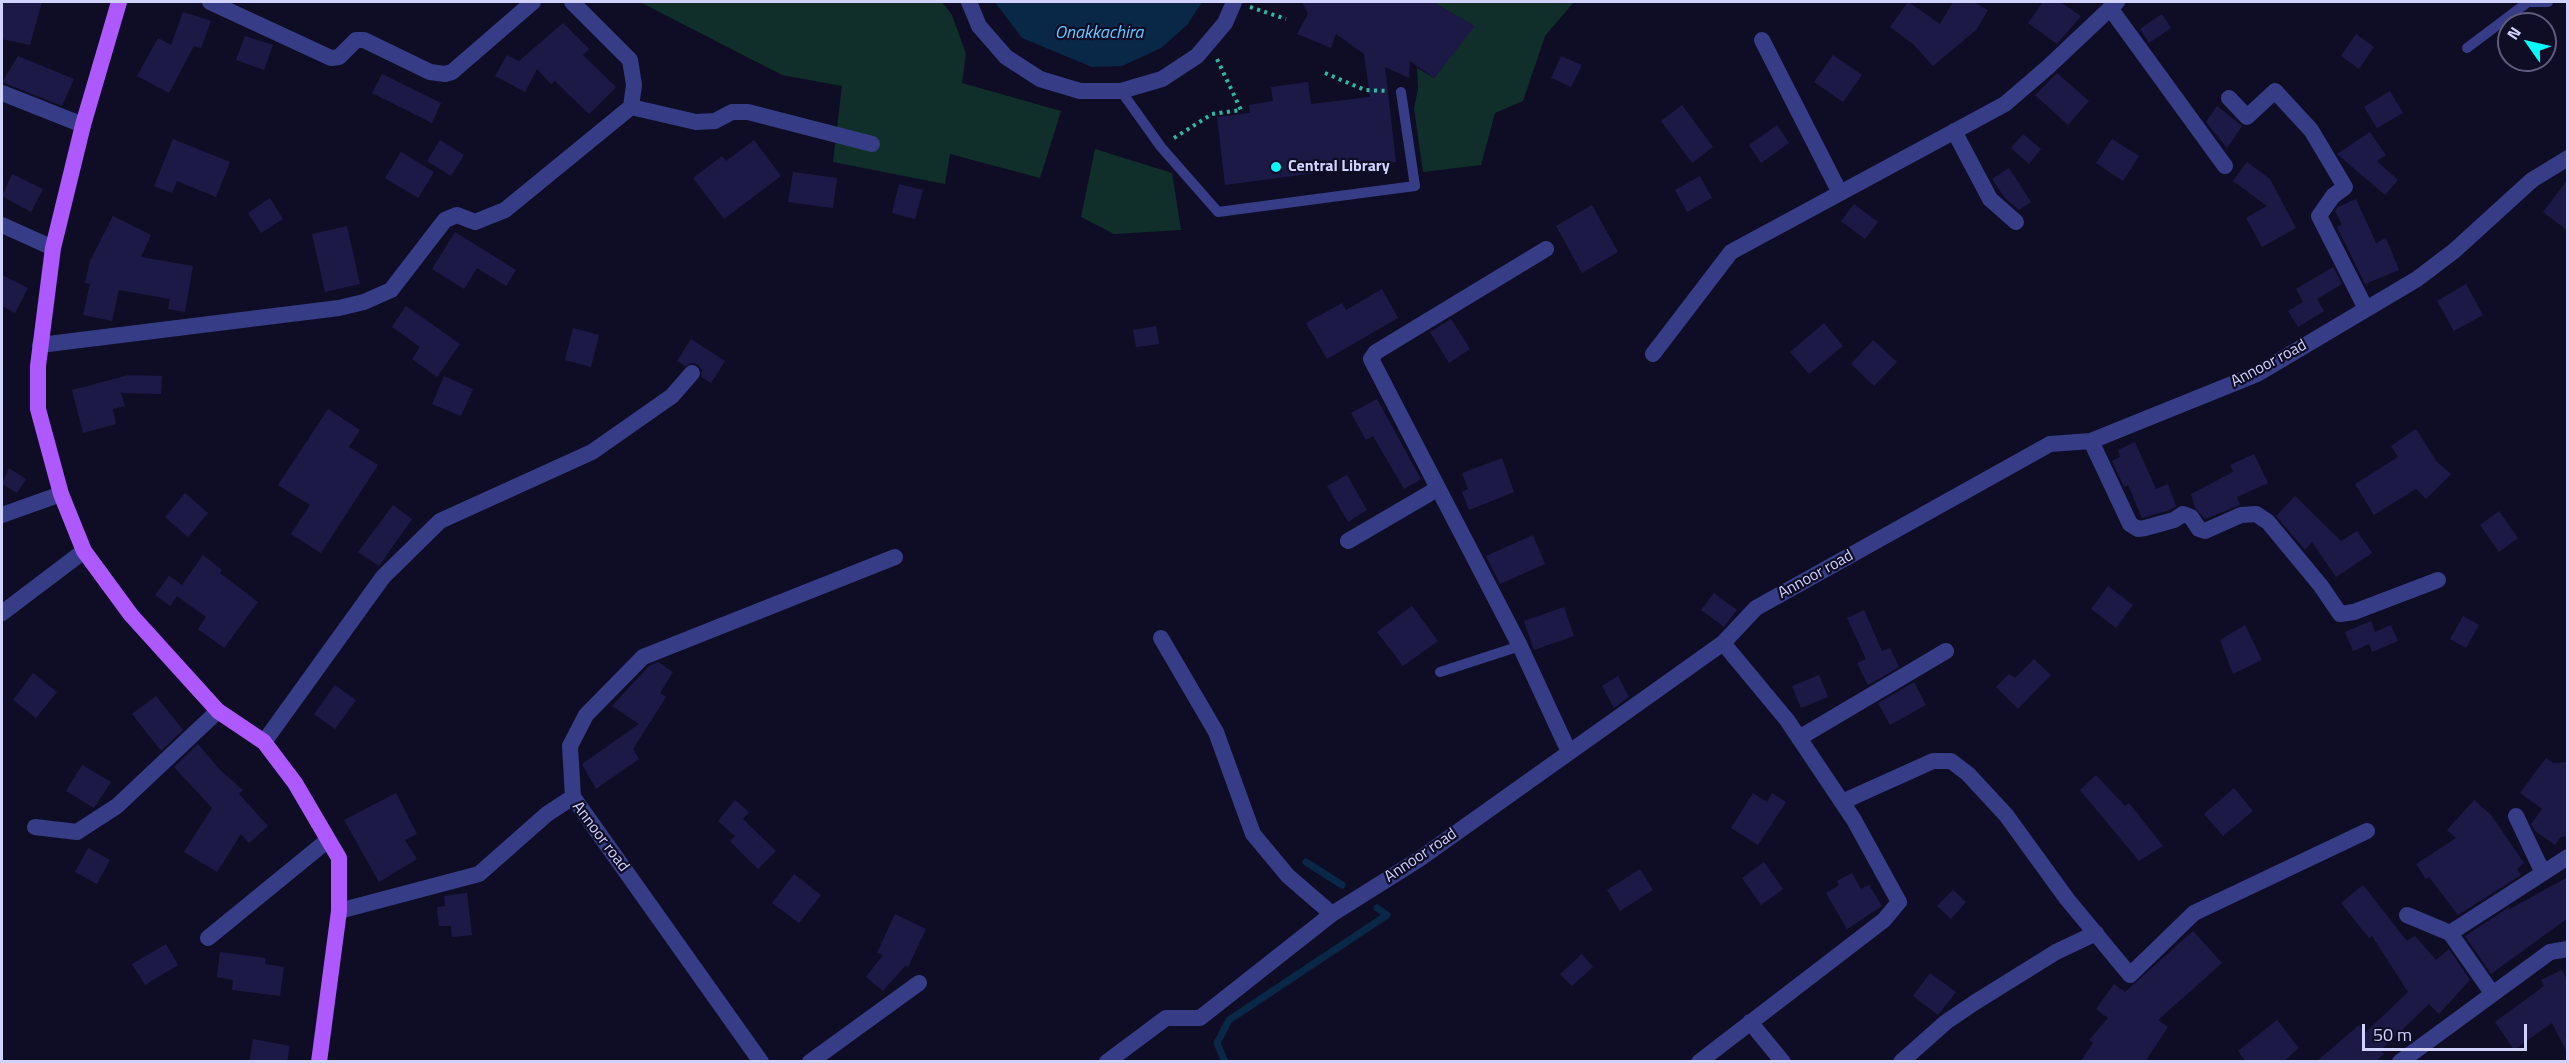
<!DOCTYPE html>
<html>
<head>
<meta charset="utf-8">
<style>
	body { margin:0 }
	#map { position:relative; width:2569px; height:1063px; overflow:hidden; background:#0f0d25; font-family:"Titillium Web",sans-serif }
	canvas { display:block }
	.frame { position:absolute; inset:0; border:3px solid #d2d2ff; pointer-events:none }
	.north { position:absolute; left:2497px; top:12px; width:60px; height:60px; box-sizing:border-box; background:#0f0d25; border:2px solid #5d5c7c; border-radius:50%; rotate:304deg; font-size:16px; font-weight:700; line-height:24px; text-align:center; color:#d2d2ff }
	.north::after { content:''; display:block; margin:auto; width:21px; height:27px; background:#00fdf9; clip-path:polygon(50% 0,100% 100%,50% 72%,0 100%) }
	.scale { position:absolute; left:2362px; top:1024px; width:165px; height:27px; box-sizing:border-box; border:3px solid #d2d2ff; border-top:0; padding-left:8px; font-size:18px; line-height:21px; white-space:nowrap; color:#d2d2ff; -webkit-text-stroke:4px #0f0d25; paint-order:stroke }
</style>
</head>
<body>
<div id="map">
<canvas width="2569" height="1063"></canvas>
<div class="frame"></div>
<div class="north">N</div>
<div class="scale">50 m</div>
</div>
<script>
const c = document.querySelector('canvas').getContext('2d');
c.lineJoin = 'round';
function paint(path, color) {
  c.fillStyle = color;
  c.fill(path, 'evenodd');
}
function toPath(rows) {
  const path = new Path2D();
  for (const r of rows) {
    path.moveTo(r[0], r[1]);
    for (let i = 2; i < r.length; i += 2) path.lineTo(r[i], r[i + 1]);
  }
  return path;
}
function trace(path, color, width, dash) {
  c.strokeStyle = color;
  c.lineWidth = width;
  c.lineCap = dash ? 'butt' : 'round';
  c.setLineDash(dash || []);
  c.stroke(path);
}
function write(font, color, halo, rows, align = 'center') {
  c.font = font + ' "Titillium Web",sans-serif';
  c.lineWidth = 4.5;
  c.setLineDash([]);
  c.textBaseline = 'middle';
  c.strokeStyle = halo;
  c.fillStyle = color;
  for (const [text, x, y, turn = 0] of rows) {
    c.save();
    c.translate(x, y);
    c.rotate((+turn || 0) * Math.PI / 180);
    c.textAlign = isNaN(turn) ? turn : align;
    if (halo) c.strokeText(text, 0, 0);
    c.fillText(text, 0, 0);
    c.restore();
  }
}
paint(toPath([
	[640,2,942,2,952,15,966,54,962,83,1061,111,1040,178,950,154,945,184,833,162,842,86,782,75],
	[1433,2,1574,2,1545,36,1523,101,1495,113,1481,165,1423,172,1414,108,1418,89,1417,68,1434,78,1474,26],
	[1095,149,1172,173,1181,230,1114,234,1081,217]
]), '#102f2b');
paint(toPath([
	[995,2,1202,2,1187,25,1161,48,1122,66,1092,67,1022,38]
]), '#092848');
trace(toPath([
	[1306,862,1342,885],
	[1225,1062,1217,1043,1229,1020,1387,915,1377,908]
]), '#092848', 7);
paint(toPath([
	[2,2,42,2,30,45,2,39],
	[1302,2,1433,2,1475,26,1434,78,1410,61,1409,78,1385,67,1396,162,1225,185,1217,117,1250,113,1249,105,1273,101,1271,87,1308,82,1311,104,1370,97,1364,54,1336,34,1331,48,1297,34,1308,14],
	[1908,2,1940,24,1953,2,1974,2,1988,10,1976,30,1933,66,1913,44,1890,27],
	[2043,2,2060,2,2081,16,2057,44,2028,23],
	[183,12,211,21,201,48,194,46,169,93,137,76,158,38,171,45],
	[2162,14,2171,28,2149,43,2140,29],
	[563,23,589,49,583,55,616,87,589,114,555,81,551,84,537,69,525,92,495,76,507,55,519,61],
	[2356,34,2374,47,2359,69,2341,56],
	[245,36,273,45,264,70,236,60],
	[1833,55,1862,75,1843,102,1814,82],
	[18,56,74,79,62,106,2,82],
	[1561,56,1582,65,1571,87,1551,78],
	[2057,73,2089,101,2068,125,2035,95],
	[382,74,441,103,432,123,372,93],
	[2390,91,2403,113,2377,128,2364,107],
	[1682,105,1713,147,1692,163,1661,121],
	[2217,106,2242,126,2227,148,2206,122],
	[1777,125,1789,143,1761,163,1749,145],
	[2370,132,2386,155,2377,161,2398,180,2385,195,2337,154],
	[2023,134,2041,149,2029,164,2011,148],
	[173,139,230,162,216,197,177,181,172,193,154,186],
	[2112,139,2139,156,2123,181,2096,163],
	[440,140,464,155,451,176,427,161],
	[754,140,781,176,724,219,693,178,722,156,726,161],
	[401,152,434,172,418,198,385,178],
	[2247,162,2270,179,2296,228,2262,247,2246,218,2267,206,2233,181],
	[2009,168,2031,202,2019,210,2005,198,1992,179],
	[793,172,837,178,833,208,788,202],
	[12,174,43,189,31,212,2,196],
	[1700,176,1712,198,1687,212,1675,190],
	[2568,179,2568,231,2543,212],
	[899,184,923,190,915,219,892,213],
	[270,198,283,219,261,233,248,213],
	[2356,199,2376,243,2386,238,2399,270,2365,284,2337,227,2342,225,2335,211,2338,207],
	[1854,204,1878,222,1865,239,1841,221],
	[1592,205,1618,252,1582,273,1556,226],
	[113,216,151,235,141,257,193,266,185,312,168,309,170,299,119,290,112,321,83,315,90,284,85,283,90,261],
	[347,226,360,284,325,292,312,234],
	[455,232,516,270,506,286,477,268,464,289,432,269],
	[2333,267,2342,284,2317,299,2324,311,2298,327,2288,311,2303,302,2296,289],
	[2,275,28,288,15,313,2,306],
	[2466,284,2483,315,2454,331,2437,301],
	[1382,289,1398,318,1327,359,1306,323,1342,303,1346,310],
	[406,306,460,344,437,377,412,359,420,347,392,327],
	[1451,319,1470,349,1449,363,1430,332],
	[1824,323,1843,346,1809,374,1790,352],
	[1156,326,1159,344,1136,347,1133,330],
	[573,328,599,335,591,367,565,360],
	[691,339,725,361,711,383,701,377,702,370,698,365,693,363,685,366,677,361],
	[1873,340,1897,362,1874,386,1851,364],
	[129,375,162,376,161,394,121,393,125,406,113,409,116,424,83,433,72,390],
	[444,376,473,389,461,416,432,404],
	[1377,399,1421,479,1404,489,1373,436,1366,440,1351,413],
	[328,409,360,430,349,447,378,465,321,553,291,534,310,505,278,485],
	[2416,429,2437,462,2451,474,2426,499,2416,489,2374,515,2355,484,2398,457,2391,446],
	[2135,442,2156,489,2168,484,2176,506,2170,510,2142,518,2128,485,2124,487,2112,461,2120,457,2118,450],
	[2254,454,2268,483,2237,497,2240,505,2205,519,2195,508,2191,494,2233,472,2230,465],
	[1502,458,1514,492,1469,510,1462,492,1468,489,1462,473],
	[9,468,26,479,17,493,2,484],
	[1347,475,1367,510,1348,522,1327,486],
	[185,493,208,513,188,537,165,517],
	[2295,496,2341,541,2357,531,2372,553,2336,577,2312,542,2305,550,2276,516],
	[393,505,412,519,379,566,358,552],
	[2499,511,2518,538,2499,552,2480,525],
	[1533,535,1545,564,1500,584,1486,556],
	[203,555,222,570,220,573,258,602,224,648,198,629,206,617,177,596,170,606,155,595,169,576,182,585],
	[2108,586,2133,605,2116,628,2091,609],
	[1714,593,1737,610,1724,627,1701,610],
	[1412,606,1438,641,1403,666,1377,632],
	[1564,607,1574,636,1534,650,1524,621],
	[1864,610,1882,651,1890,648,1899,667,1868,685,1857,663,1866,659,1847,618],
	[2463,616,2479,625,2466,648,2450,639],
	[2371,621,2375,632,2391,625,2398,641,2372,652,2369,644,2353,651,2345,632],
	[2245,625,2262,660,2233,674,2220,640],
	[2034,659,2051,675,2018,709,1996,687,2009,674,2015,678],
	[658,662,673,672,660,693,666,697,633,749,639,759,596,789,582,764,639,724,612,706,649,666],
	[33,673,57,692,36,718,13,700],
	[1819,675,1828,697,1801,708,1792,686],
	[1618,676,1629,697,1614,708,1602,686],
	[1914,682,1926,705,1890,725,1878,703],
	[335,685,356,700,335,729,314,714],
	[156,696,183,730,161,751,132,714],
	[198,744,220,770,243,790,239,794,268,826,249,843,241,834,217,872,184,852,212,808,174,767],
	[2546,758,2553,763,2568,762,2568,836,2561,837,2555,845,2535,831,2531,824,2542,809,2520,793],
	[82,765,111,782,94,808,66,791],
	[2096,775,2125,806,2129,803,2163,846,2139,861,2080,790],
	[2234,788,2253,811,2223,836,2204,814],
	[396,793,417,834,405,840,417,859,379,882,344,820],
	[1753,793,1767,802,1772,793,1786,802,1758,845,1731,828],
	[735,800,749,812,743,819,776,851,758,869,730,841,735,836,718,821],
	[2474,800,2491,815,2524,863,2517,869,2521,875,2458,915,2429,877,2426,879,2416,864,2456,838,2447,830],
	[88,848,110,860,97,884,75,872],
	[1764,862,1783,889,1761,905,1742,878],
	[1640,869,1653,890,1620,911,1607,890],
	[1852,873,1861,889,1869,885,1882,906,1847,929,1826,893,1839,885,1837,881],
	[794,874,821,895,799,923,772,903],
	[2568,877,2568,918,2491,974,2465,936,2511,906,2508,910],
	[2363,885,2407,941,2415,936,2436,960,2449,949,2470,980,2439,1014,2429,1004,2381,1050,2384,1054,2375,1062,2316,1062,2359,1025,2365,1033,2408,992,2372,936,2369,938,2341,903],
	[1953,890,1966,902,1951,919,1937,906],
	[467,893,472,935,452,937,451,926,439,926,437,907,445,906,444,896],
	[895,914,926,929,908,967,905,966,883,991,866,977,883,955,877,953],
	[2193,931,2222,963,2158,1020,2168,1027,2145,1062,2080,1062,2093,1043,2089,1040,2108,1018,2096,1009,2114,984,2125,992],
	[166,944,178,965,145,985,132,964],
	[220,952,266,958,265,964,284,967,280,996,232,990,233,980,217,977],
	[1582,954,1593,967,1572,986,1560,974],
	[2562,970,2568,982,2568,1054,2552,1023,2514,1050,2495,1022,2544,986,2541,980],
	[1930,973,1956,992,1938,1015,1913,996],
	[2277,1020,2299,1048,2283,1062,2246,1062,2238,1051],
	[253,1039,290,1046,287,1062,249,1062]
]), '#1d1947');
trace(toPath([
	[1250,7,1286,19],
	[1325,73,1365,90,1388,91],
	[1174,138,1212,114,1241,110,1217,59]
]), '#29bca2', 4, [3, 4.5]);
trace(toPath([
	[2467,48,2528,2,2548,2],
	[1121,91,1161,147,1218,212,1415,186,1401,92],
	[1440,672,1520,646]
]), '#363c86', 10);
trace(toPath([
	[210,2,331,58,339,57,356,40,364,40,430,72,445,74,452,72,533,2],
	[969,2,979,26,1006,57,1040,79,1080,91,1121,91,1162,79,1197,56,1225,23,1234,2],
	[2110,8,2225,166],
	[1762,40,1840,193],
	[2,93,83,125],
	[2229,98,2247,117,2275,91,2311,130,2345,187,2333,196,2319,216,2366,309],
	[631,107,696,122,715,121,732,112,748,112,872,144],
	[1954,131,1990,199,2016,222],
	[2,225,53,248],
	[1546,249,1376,352,1371,359,1520,646,1569,752],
	[40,345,339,308,364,302,391,290,445,220,457,215,475,222,505,210,631,107,634,85,630,60,572,2],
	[1653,354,1731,252,2005,104,2048,67,2117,2],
	[2091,441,2130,524,2138,529,2145,528,2174,520,2183,514,2191,517,2199,529,2205,531,2241,515,2256,514,2268,522,2321,586,2340,614,2354,612,2438,580],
	[2,515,61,494],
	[1348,541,1437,489],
	[2,613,84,551],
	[1161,638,1216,732,1253,834,1288,876,1332,914],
	[1799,738,1946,651],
	[264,742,383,577,440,521,592,452,672,396,692,373],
	[573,797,570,746,586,715,643,657,895,557],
	[1842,802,1933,761,1951,761,1968,774,2006,815,2067,899,2130,975,2194,913,2367,831],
	[2516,816,2543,873],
	[35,827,77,832,117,806,218,711],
	[339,911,479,874,547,814,573,797,761,1062],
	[2407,915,2450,933],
	[208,938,328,840],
	[2492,993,2450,933,2568,857],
	[1750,1022,1783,1062],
	[810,1062,919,983],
	[1107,1062,1166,1018,1200,1018,1332,914,1418,860,1723,643,1756,608,2050,444,2091,441,2257,374,2417,279,2454,251,2532,180,2568,158],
	[1699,1062,1884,920,1899,902,1854,820,1787,720,1723,643],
	[1901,1062,1946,1022,1974,1003,2056,952,2096,933],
	[2400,1062,2550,952,2568,949]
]), '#363c86', 16);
trace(toPath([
	[119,2,83,125,53,248,38,366,38,409,61,494,84,551,131,615,218,711,264,742,295,783,339,858,339,911,319,1062]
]), '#ad59ff', 16);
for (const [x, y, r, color] of [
	[1276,167,6,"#00fdf9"]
]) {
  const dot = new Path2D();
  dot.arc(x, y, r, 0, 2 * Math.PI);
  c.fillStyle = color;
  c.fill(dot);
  trace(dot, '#0f0d25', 2);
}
write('bold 16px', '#d2d2ff', '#0f0d25', [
	["Central Library",1288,167]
], 'left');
write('16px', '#d2d2ff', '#0f0d25', [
	["Annoor road",2269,364,-28],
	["Annoor road",1816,575,-29],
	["Annoor road",600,837,53],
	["Annoor road",1421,856,-34]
]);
write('italic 18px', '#60c8ff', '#0f0d25', [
	["Onakkachira",1099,34]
]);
</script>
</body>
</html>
